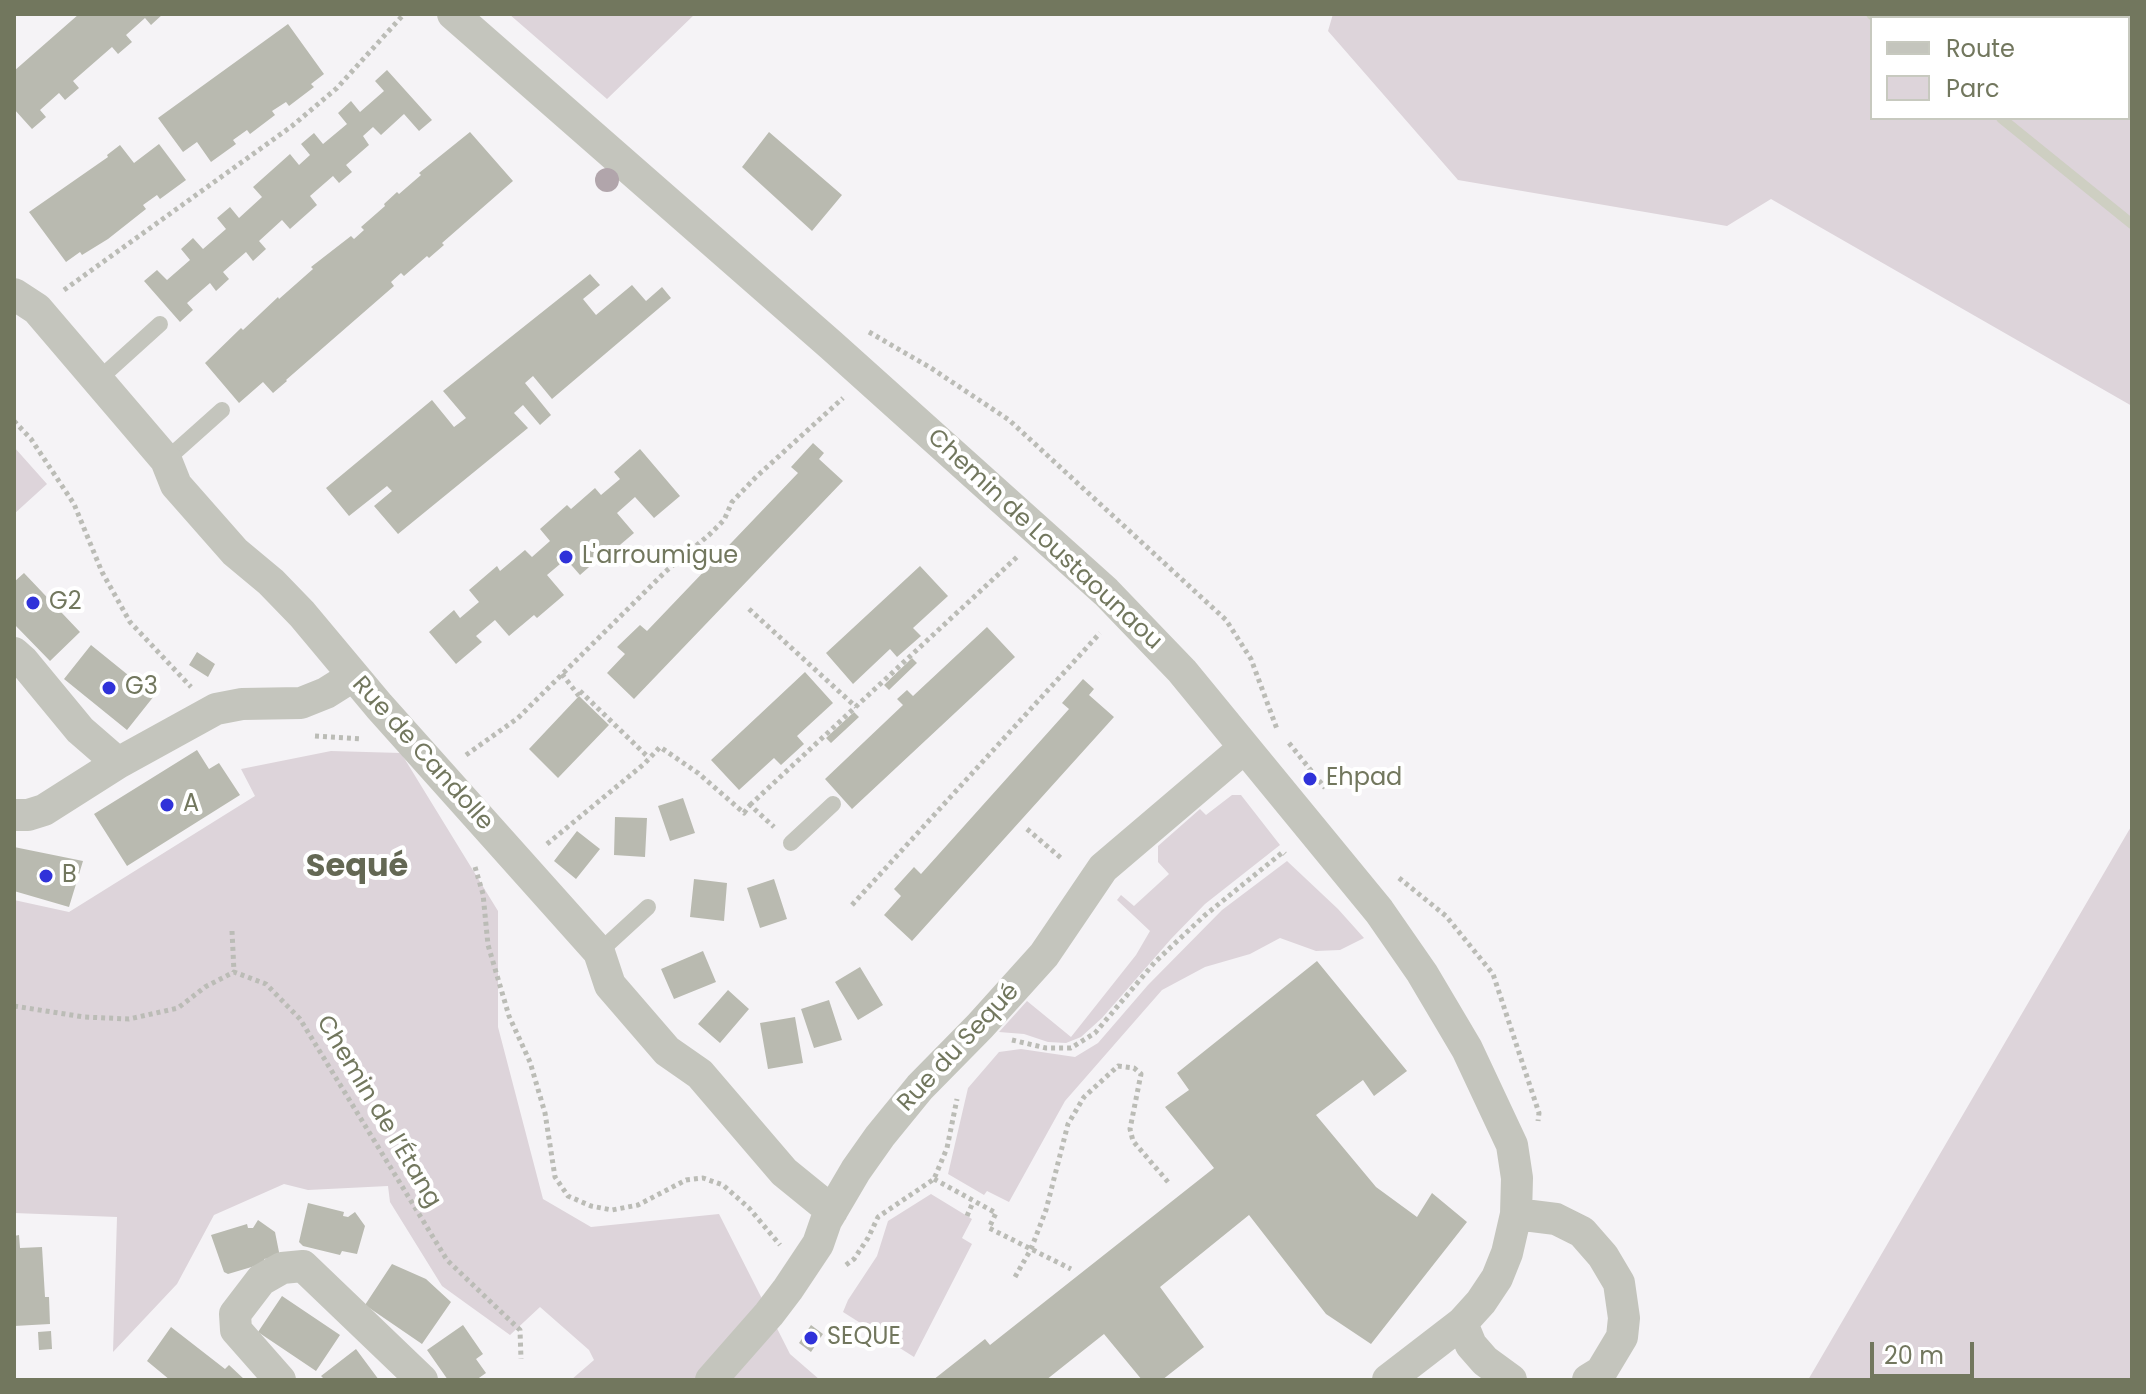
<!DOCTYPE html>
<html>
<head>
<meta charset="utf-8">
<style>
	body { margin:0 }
	#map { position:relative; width:2146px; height:1394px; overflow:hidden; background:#f5f3f6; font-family:Poppins,sans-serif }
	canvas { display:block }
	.frame { position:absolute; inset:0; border:16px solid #72775e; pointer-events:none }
	.legend { position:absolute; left:1870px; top:16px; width:260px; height:104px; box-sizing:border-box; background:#fff; border:2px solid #c7c9bf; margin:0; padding:10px 14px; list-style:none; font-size:24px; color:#72775e }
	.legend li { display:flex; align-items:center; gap:16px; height:40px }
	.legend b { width:40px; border:2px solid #c7c9bf }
	.scale { position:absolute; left:1870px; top:1342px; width:104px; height:36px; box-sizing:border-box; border:4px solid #72775e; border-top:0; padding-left:10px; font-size:24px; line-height:28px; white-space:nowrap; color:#72775e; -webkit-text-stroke:6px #fff; paint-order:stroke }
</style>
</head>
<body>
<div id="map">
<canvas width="2146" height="1394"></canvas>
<div class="frame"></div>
<ul class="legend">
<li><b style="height:10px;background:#c4c5bd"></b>Route</li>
<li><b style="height:22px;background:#ddd4da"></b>Parc</li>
</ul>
<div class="scale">20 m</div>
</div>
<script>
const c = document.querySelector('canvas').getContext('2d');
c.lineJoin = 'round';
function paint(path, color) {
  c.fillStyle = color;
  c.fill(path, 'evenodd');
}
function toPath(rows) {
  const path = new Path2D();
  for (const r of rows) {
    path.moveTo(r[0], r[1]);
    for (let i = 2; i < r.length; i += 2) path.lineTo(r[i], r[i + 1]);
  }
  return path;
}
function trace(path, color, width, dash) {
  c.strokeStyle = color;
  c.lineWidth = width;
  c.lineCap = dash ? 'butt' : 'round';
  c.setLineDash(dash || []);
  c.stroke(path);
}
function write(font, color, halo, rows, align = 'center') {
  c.font = font + ' Poppins,sans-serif';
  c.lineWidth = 8;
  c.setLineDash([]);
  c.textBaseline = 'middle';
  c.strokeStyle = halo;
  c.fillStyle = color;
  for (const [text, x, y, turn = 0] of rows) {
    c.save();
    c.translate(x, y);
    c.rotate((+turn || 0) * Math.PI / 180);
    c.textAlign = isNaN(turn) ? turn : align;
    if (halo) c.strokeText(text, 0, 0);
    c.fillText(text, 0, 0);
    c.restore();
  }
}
paint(toPath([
	[509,14,695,14,607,99],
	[1333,14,2132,14,2132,406,1771,199,1727,226,1458,180,1328,31],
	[2128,18,2128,118,1872,118,1872,18],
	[14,447,47,484,14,514],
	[331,751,401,753,498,911,498,1027,543,1199,591,1227,719,1214,790,1354,820,1380,571,1380,594,1360,589,1350,540,1307,510,1335,442,1286,390,1202,388,1186,308,1190,284,1184,214,1215,177,1284,113,1352,117,1217,14,1213,14,900,69,912,255,796,241,769],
	[1232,795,1241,795,1280,845,1205,904,1171,939,1102,1018,1081,1037,1066,1043,1048,1042,1024,1034,999,1032,1027,1001,1071,1037,1136,955,1150,931,1117,900,1121,895,1134,906,1169,874,1158,862,1158,846,1200,809,1206,815],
	[2132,825,2132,1380,1808,1380],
	[1287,861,1338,909,1364,938,1340,950,1316,951,1280,938,1250,954,1205,967,1162,990,1065,1101,1009,1202,987,1191,984,1195,948,1174,968,1088,999,1052,1021,1049,1075,1057,1098,1043,1148,985,1222,910],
	[931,1194,972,1219,962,1238,972,1244,914,1357,843,1312,848,1300,877,1256,888,1221]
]), '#ddd4da');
trace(toPath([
	[1871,14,1876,18],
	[2001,118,2132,224]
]), '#cecfc2', 10);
paint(toPath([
	[79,14,163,14,151,25,145,18,126,35,132,42,118,54,112,47,73,81,79,88,65,100,59,93,40,110,46,117,32,129,14,109,14,71],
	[288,24,324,74,311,84,314,87,289,106,286,102,272,111,275,115,250,134,247,130,233,140,236,144,211,162,197,142,183,152,158,118],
	[387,70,432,120,419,131,404,114,381,135,373,127,363,136,369,145,346,165,352,172,339,183,333,176,310,196,317,205,290,229,282,220,259,241,266,249,253,261,246,252,223,272,229,279,216,291,210,283,187,303,193,310,180,322,144,281,157,270,167,280,190,260,181,249,193,238,203,249,226,229,217,218,230,207,239,218,262,197,253,187,290,154,299,165,310,155,301,144,314,133,323,144,347,124,338,113,351,101,360,112,384,91,375,81],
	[470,132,513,181,442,243,444,245,429,258,427,256,404,276,401,273,391,282,394,286,286,380,287,381,273,393,263,382,239,403,205,363,241,328,243,330,278,297,279,299,313,269,311,267,351,236,354,239,364,230,361,227,385,206,384,204,397,192,399,194,421,175,419,173],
	[769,132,842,195,812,231,742,167],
	[159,144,186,180,160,199,157,195,143,205,146,209,108,239,82,255,80,252,66,262,29,212,108,157,107,155,120,145,134,163],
	[590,274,600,285,583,299,596,315,632,285,646,301,662,287,671,298,552,399,533,376,525,383,551,415,540,425,523,405,514,413,528,428,398,534,374,506,392,491,387,486,349,516,326,488,432,400,454,427,466,418,443,391],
	[813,443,824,453,819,459,843,481,634,699,607,673,625,654,617,647,640,625,647,631,798,473,791,467],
	[640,449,680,496,654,518,635,497,617,513,634,533,607,556,605,553,580,575,566,559,547,575,564,595,537,618,534,615,509,636,495,620,476,636,482,642,456,664,429,632,454,610,460,618,479,602,469,590,497,566,500,571,525,550,532,557,550,541,540,529,567,505,571,509,595,488,601,495,620,479,614,472],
	[920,566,948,596,913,628,921,636,897,657,890,649,853,684,826,653],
	[24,573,80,632,50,661,14,624,14,582],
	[987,627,1015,657,852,809,825,779,903,705,897,699,907,690,913,696],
	[91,645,154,696,127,730,64,679],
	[197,652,215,664,208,677,189,665],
	[912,658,917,663,889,690,884,685],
	[805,672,833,703,797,736,804,744,781,765,774,758,739,790,711,760],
	[1083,679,1094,689,1089,695,1114,717,912,941,884,915,901,896,894,889,914,867,921,874,1069,709,1062,703],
	[579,696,609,725,558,778,529,749],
	[854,712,859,717,831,743,826,738],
	[197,750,209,769,219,763,240,795,127,866,94,814],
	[683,798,695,833,670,841,658,806],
	[615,817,647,818,645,857,614,855],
	[577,831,600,849,576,879,554,861],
	[14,847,83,861,69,907,14,891],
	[694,879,727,883,724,921,690,917],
	[774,879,787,919,760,928,747,888],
	[703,951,716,982,674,999,661,969],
	[1317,961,1407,1071,1374,1096,1363,1080,1316,1115,1376,1187,1417,1217,1432,1193,1467,1222,1371,1344,1326,1314,1249,1215,1160,1287,1204,1347,1162,1380,1142,1380,1104,1334,1046,1380,933,1380,985,1339,990,1345,1214,1168,1165,1107,1189,1090,1177,1073],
	[860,967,883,1005,858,1020,835,982],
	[728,990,749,1009,720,1043,698,1024],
	[829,1000,842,1040,814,1048,801,1009],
	[795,1017,803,1063,768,1069,760,1023],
	[308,1203,344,1212,343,1216,348,1217,355,1212,365,1226,357,1254,342,1251,340,1255,303,1246,299,1242],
	[258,1220,275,1232,280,1257,264,1259,265,1263,228,1274,224,1272,211,1235,247,1224,248,1228,253,1228],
	[19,1235,20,1248,42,1247,45,1297,49,1297,50,1324,14,1326,14,1236],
	[392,1264,426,1279,451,1302,422,1344,365,1305],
	[282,1296,340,1335,316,1371,258,1332],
	[463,1325,483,1354,476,1359,486,1373,476,1380,448,1380,427,1350],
	[811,1325,823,1334,811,1352,799,1343],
	[171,1327,225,1369,229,1365,245,1380,170,1380,147,1361],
	[51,1331,52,1349,39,1350,38,1332],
	[356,1349,379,1380,325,1380,321,1376]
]), '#b9bab0');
trace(toPath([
	[64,290,292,126,337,88,404,14],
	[869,332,931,368,1009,420,1226,620,1251,659,1277,729],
	[14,421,31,439,74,504,102,572,130,622,191,687],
	[749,609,856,707],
	[562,674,579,696],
	[580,691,649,758],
	[315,736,361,739],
	[1289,743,1325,788],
	[466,755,518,718,665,572,710,534,724,520,732,502,756,477,843,398],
	[750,805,1018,556],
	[1027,829,1061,858],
	[547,844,644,764,660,747,698,773,744,813,750,805,774,827],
	[475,867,483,894,488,945,509,1016,530,1062,545,1113,555,1177,568,1196,591,1206,612,1210,638,1205,686,1180,703,1178,723,1185,749,1208,780,1245],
	[1399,878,1446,916,1493,974,1539,1113,1538,1121],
	[852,905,1100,633],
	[232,931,234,972],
	[14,1006,84,1017,129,1019,178,1008,205,987,234,972,266,984,300,1019,447,1260,520,1330,521,1359],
	[1012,1040,1046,1048,1071,1048,1095,1033,1155,962,1204,916,1283,852,1285,854],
	[934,1179,996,1213,989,1228,1071,1269],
	[967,1216,973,1202],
	[846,1265,854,1259,868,1238,878,1217,934,1179,947,1148,957,1099],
	[1015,1277,1031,1249,1046,1210,1068,1124,1084,1097,1118,1066,1134,1068,1141,1074,1130,1129,1133,1141,1168,1182]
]), '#bbbcb6', 5, [4, 4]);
trace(toPath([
	[98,380,160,324],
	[166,460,222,410],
	[791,843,833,804],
	[599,952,648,907]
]), '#c4c5bd', 16);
trace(toPath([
	[453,14,831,345,1106,592,1182,671,1379,911,1422,973,1467,1049,1512,1145,1517,1178,1516,1214,1507,1253,1497,1278,1481,1302,1462,1323,1388,1380],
	[14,294,37,309,166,460,176,485,235,552,271,582,302,614,379,706,599,952,610,985,667,1051,700,1074,784,1172,832,1211],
	[14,653,23,661,80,730,118,763],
	[14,815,28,815,44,810,118,763,216,709,242,704,301,703,326,693,353,676],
	[1516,1214,1556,1219,1582,1232,1603,1256,1619,1283,1624,1318,1622,1337,1601,1372,1588,1380],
	[1462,1323,1471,1345,1485,1361,1511,1380],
	[280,1380,236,1330,235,1314,261,1280,282,1268,303,1266,422,1380],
	[711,1380,769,1314,788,1289,818,1244,826,1221,856,1170,880,1136,920,1087,980,1026,1044,955,1103,868,1244,748]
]), '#c4c5bd', 32);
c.fillStyle = '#b1a5ab';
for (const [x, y] of [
	[607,180]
]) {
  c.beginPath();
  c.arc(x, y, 12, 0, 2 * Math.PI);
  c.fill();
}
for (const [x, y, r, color] of [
	[566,557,8,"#3032d9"],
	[33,603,8,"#3032d9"],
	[109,688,8,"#3032d9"],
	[1310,779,8,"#3032d9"],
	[167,805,8,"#3032d9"],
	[46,876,8,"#3032d9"],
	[811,1338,8,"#3032d9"]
]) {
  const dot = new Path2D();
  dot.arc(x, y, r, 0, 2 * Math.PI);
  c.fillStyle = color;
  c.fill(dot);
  trace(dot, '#fff', 3);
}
write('24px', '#72775e', '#fff', [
	["Chemin de Loustaounaou",1044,540,43],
	["Rue de Candolle",422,754,48],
	["Rue du Sequé",959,1048,-47],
	["Chemin de l’Étang",378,1112,59]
]);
write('24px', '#72775e', '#fff', [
	["L'arroumigue",582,557],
	["G2",49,603],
	["G3",125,688],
	["Ehpad",1326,779],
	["A",183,805],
	["B",62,876],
	["SEQUE",827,1338]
], 'left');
write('bold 32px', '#646854', '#fff', [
	["Sequé",357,868]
]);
</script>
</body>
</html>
